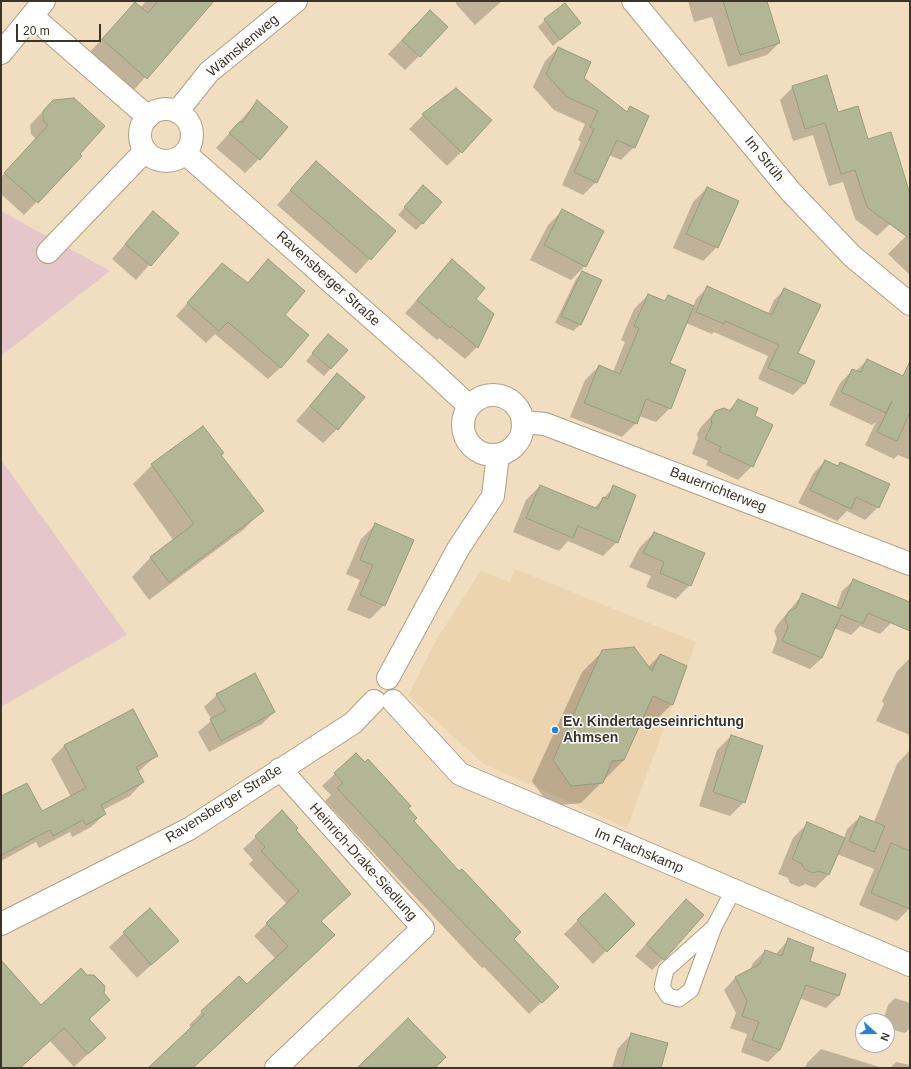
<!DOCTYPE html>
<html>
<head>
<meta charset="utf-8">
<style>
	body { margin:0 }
	#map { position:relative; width:911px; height:1069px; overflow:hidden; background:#f1dec0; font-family:Arial,sans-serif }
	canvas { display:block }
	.frame { position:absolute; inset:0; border:2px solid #3c3428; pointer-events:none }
	.north { position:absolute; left:855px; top:1013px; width:40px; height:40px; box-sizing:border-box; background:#fff; border:1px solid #b1aea9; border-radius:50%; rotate:111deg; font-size:11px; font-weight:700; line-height:16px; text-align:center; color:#3c3428 }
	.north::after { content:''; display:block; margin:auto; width:14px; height:18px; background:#2882cf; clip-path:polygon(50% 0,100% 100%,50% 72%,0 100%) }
	.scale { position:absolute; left:16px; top:24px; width:85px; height:18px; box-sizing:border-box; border:2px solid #3c3428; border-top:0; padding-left:5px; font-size:12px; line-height:14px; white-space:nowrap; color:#3c3428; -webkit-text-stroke:3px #fff; paint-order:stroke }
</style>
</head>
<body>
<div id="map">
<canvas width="911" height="1069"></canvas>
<div class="frame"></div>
<div class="north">N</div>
<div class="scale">20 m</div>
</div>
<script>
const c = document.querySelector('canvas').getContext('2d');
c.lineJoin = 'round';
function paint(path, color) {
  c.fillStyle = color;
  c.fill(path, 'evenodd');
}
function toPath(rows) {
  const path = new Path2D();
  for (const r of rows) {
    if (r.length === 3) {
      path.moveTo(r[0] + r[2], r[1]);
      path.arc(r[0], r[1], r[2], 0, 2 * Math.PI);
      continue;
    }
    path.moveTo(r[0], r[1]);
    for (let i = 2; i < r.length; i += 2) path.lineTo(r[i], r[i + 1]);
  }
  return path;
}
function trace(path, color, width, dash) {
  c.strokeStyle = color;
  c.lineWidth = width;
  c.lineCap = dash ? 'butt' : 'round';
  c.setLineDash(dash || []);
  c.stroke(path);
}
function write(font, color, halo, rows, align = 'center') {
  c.font = font + ' Arial,sans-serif';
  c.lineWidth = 3;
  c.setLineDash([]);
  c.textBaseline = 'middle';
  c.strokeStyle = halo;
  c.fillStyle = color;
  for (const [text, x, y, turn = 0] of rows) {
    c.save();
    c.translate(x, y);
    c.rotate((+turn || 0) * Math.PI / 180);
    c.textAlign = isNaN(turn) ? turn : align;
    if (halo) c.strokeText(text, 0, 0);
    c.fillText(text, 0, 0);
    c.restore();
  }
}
paint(toPath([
	[515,569,696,642,627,828,484,764,408,696,436,640,481,571,510,582]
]), '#ecd4b0');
paint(toPath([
	[1,211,110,271,1,356],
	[1,460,127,635,1,707]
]), '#e5c6ca');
paint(toPath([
	[146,1,213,1,133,91,89,53,135,3,140,8],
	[456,1,502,1,475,25,456,4],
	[688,1,766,1,779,43,767,55,728,67,712,17,694,22],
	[545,20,580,23,553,46,538,27],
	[416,25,419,56,405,70,388,54],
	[558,48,583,78,626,112,630,107,634,147,621,160,609,155,596,182,583,195,562,185,581,142,578,140,585,124,554,110,533,87,545,61],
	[793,87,838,113,890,224,877,236,855,219,843,182,829,186,813,135,793,141,780,100],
	[456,89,461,152,447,166,409,129,423,115],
	[53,101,81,156,24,215,1,194,1,177,36,139,31,134,30,125],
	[257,102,259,159,245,173,216,148],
	[316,162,395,231,356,274,277,205],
	[707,188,717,247,703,261,673,248,693,202],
	[417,193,423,223,416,230,398,215],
	[562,211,585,266,571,280,530,260,548,225],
	[153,212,177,233,136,280,112,259],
	[910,232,910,275,888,254],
	[268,260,284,315,281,367,268,379,215,334,206,343,176,316,222,264,247,283],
	[452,261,475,299,477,347,465,359,439,338,437,340,405,313],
	[583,272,601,281,580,325,573,331,555,323,576,279],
	[707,288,768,314,774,300,785,289,797,354,814,362,804,384,793,395,758,379,768,356,714,332,712,334,686,323,668,364,670,408,656,422,639,416,636,423,622,437,570,417,585,380,599,366,613,372,625,342,621,340,634,309,648,295,664,301,669,296,693,307,696,299],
	[322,342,347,350,324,376,306,361],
	[867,360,910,404,910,460,898,455,894,459,865,445,876,422,872,425,829,405,840,383,853,370,856,371],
	[337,374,337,429,323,443,296,421],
	[739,400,753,416,752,466,738,480,706,465,708,461,692,454,698,438,697,434,701,427,715,412,728,411],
	[203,427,220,455,262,511,243,530,149,600,132,577,150,558,174,541,133,484,152,465],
	[825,461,837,466,840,463,878,507,865,520,847,511,837,521,798,503,813,474],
	[540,486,594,508,614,487,617,542,603,556,568,541,559,551,513,532,526,500],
	[375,525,384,605,370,619,347,610,360,580,346,574,361,539],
	[654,533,690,585,676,599,646,587,651,576,629,567,640,547],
	[854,580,891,623,880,634,860,626,851,635,834,628,822,658,810,669,772,653,777,639,774,631,778,624,803,594,836,608,842,591],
	[603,651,648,667,660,655,672,704,651,725,641,721,624,760,581,803,550,806,532,781,582,672],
	[910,658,910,735,876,721,884,704,882,701,897,671],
	[217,695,274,712,262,724,209,752,198,732,212,720,204,707],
	[132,710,156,756,138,772,143,782,130,796,103,810,105,814,91,827,72,837,70,832,39,848,36,842,1,861,1,798,41,813,71,797,51,759,64,746],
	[731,736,744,802,730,816,699,806,717,750],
	[909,751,910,908,897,921,859,905,874,869,837,854,829,874,815,888,805,884,799,887,790,883,788,878,778,874,793,838,807,824,844,838,847,829,860,817,874,822,897,764],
	[356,754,407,809,412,822,512,939,545,999,529,1014,484,967,482,968,325,801,331,795,322,786],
	[282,812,295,830,320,921,321,948,193,1068,149,1068,192,1028,189,1025,202,1012,247,985,275,958,254,936,287,904,249,864,253,860,243,849],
	[605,894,620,937,593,964,564,934],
	[686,900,663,959,652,970,635,956],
	[150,909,177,941,137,978,109,947],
	[789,939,809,962,845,975,838,996,826,1008,799,998,780,1050,768,1062,741,1052,747,1034,730,1028,736,1013,724,990,735,978,750,970,753,963,765,951,775,955],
	[87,976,109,1000,88,1020,105,1038,74,1067,50,1041,20,1068,1,1068,1,1016,41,1006],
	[895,998,910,1003,910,1028,905,1033,887,1028,887,1021,883,1021,888,1005],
	[632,1034,660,1068,612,1068,618,1048],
	[821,1049,883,1068,805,1068,807,1063],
	[896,1062,910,1065,910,1068,890,1068]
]), '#0003');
const building = toPath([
	[158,1,214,1,147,79,102,39,135,2,148,13,158,1],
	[723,1,767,1,780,43,740,55,723,1],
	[565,3,581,23,560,40,544,19,565,3],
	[430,10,448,27,420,57,402,40,430,10],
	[558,47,591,62,584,78,627,112,630,106,649,116,635,148,617,140,597,183,574,172,594,129,590,127,598,111,567,97,546,74,558,47],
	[827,75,838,112,858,106,868,139,891,132,910,194,910,239,867,207,855,170,841,174,825,123,805,129,792,86,827,75],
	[456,88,492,120,462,153,422,114,456,88],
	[74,98,105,126,80,154,82,156,38,203,4,173,48,125,43,121,43,111,53,100,74,98],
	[257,100,288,127,260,160,229,133,239,122,243,122,257,100],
	[316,161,396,231,371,260,290,190,316,161],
	[423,185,442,202,423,224,404,207,423,185],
	[707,187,739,201,718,248,686,234,707,187],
	[562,209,604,231,586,267,544,245,562,209],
	[153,211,179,233,151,266,125,244,153,211],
	[268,259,305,291,285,315,309,335,281,368,228,322,219,331,187,303,222,263,248,283,268,259],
	[452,259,485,288,476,299,494,314,478,348,452,326,450,328,417,300,452,259],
	[582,271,602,280,581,325,561,316,582,271],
	[707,286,772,315,784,288,821,305,798,353,815,361,805,384,768,368,779,345,725,321,724,324,696,312,707,286],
	[648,294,665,301,668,295,694,306,670,363,686,370,671,409,646,399,637,424,584,403,599,365,620,374,639,328,634,326,648,294],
	[328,334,348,350,331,369,312,353,328,334],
	[867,359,903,376,910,361,910,412,897,441,877,432,892,401,886,413,841,392,852,369,861,372,867,359],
	[337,373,365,397,338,430,310,406,337,373],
	[738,399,758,408,755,416,773,425,753,467,719,451,721,447,705,439,712,424,711,419,715,411,724,408,730,411,738,399],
	[203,426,224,453,221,455,264,511,169,582,150,557,194,524,151,464,203,426],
	[825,460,838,466,840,462,890,484,879,508,856,497,851,509,810,490,825,460],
	[540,485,598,509,603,497,608,499,613,485,636,495,618,543,578,526,573,538,526,518,540,485],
	[375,523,414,540,385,606,360,595,373,565,360,560,375,523],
	[654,532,705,553,691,586,660,573,664,562,643,553,654,532],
	[853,579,910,602,910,631,868,613,863,624,841,615,822,658,782,641,788,627,785,619,789,611,796,608,802,593,841,609,853,579],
	[634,647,652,671,660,654,687,666,673,705,653,696,624,760,612,761,603,783,571,786,553,760,602,650,634,647],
	[255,673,275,712,221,741,210,719,226,711,216,694,255,673],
	[133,709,158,756,136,767,144,782,101,805,106,814,86,825,83,820,53,836,50,830,1,855,1,796,27,783,42,811,86,788,64,745,133,709],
	[731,735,763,746,745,803,713,792,731,735],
	[356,753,365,762,368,759,411,806,408,808,417,818,414,821,459,871,462,869,521,932,514,939,559,987,542,1003,431,890,337,788,343,783,334,773,356,753],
	[282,810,298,828,296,830,351,894,321,921,335,935,193,1068,148,1068,204,1015,201,1011,239,976,247,984,288,946,266,923,299,891,261,851,265,847,255,836,282,810],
	[860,816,885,826,874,852,849,841,860,816],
	[807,822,845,838,829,875,819,871,813,873,804,869,802,864,792,859,807,822],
	[891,843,910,851,910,909,871,893,891,843],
	[605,893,635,924,607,952,577,920,605,893],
	[686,899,704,915,664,960,646,944,686,899],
	[150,908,179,941,151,965,123,932,150,908],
	[788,938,814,948,810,961,846,974,839,996,806,985,780,1050,752,1040,759,1022,742,1016,747,1001,735,977,760,964,765,950,782,956,788,938],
	[1,960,41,1005,81,968,87,975,94,975,105,986,104,993,110,1000,89,1019,106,1038,88,1054,64,1028,20,1068,1,1068,1,960],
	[408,1018,446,1057,435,1068,357,1068,408,1018],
	[631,1033,668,1043,661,1068,622,1068,631,1033]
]);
paint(building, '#b2b694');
trace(building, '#989b7c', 1);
const service = toPath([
	[714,927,691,990,679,999,668,996,662,987,666,970,714,927,733,891]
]);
const minor = toPath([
	[633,1,791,192,852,256,910,304],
	[32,16,148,117],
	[1,53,44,1],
	[166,135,26],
	[177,112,209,72,296,1],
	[185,153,426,366,469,406],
	[48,252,145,151],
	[493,425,30],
	[524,422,545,424,910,564],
	[388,678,458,549,493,496,498,455],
	[393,701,460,774,910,965],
	[1,924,189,829,353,723,374,701],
	[276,1068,423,928,280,769]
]);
trace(service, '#b29f83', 17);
trace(minor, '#b29f83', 24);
trace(service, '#fff', 15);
trace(minor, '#fff', 22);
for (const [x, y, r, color] of [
	[555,730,4,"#2882cf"]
]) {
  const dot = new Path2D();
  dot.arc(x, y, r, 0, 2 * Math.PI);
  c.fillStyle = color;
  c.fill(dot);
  trace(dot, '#fff', 1.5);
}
write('14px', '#3c3428', '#fff', [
	["Wämskenweg",243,46,-40],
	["Im Strüh",764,159,51],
	["Ravensberger Straße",328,279,42],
	["Bauerrichterweg",718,490,21],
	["Ravensberger Straße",224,804,-32],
	["Im Flachskamp",639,851,23],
	["Heinrich-Drake-Siedlung",363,862,48]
]);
write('bold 14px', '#3c3428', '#fff', [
	["Ev. Kindertageseinrichtung",563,722],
	["Ahmsen",563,738]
], 'left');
</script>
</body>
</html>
